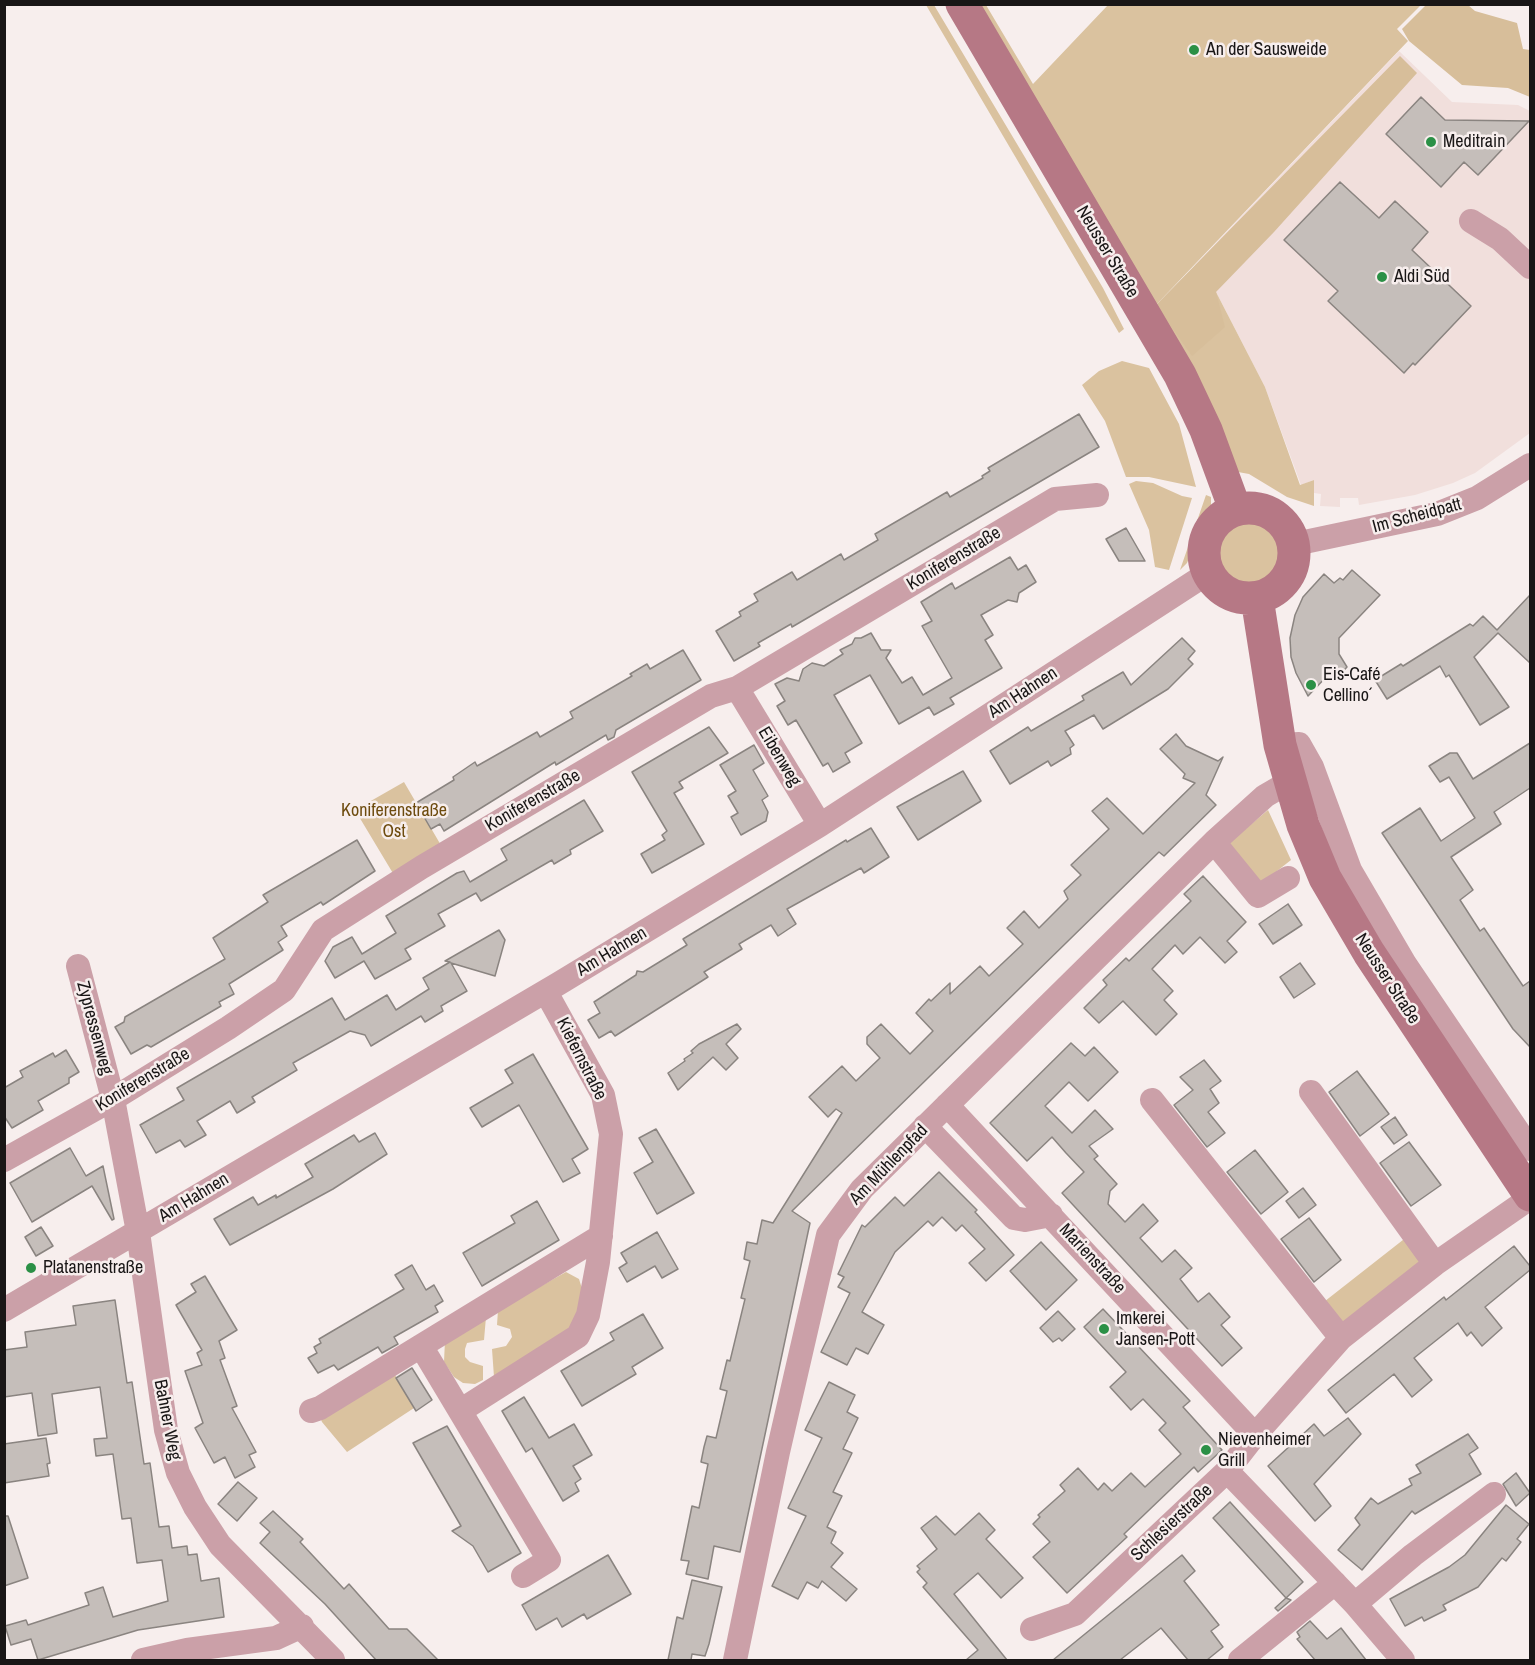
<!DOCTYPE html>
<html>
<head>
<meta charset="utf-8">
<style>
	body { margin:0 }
	#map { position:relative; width:1535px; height:1665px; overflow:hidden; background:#f7eeed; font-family:"Archivo Narrow",sans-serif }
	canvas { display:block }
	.frame { position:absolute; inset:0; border:6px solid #191616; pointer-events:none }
</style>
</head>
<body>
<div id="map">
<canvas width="1535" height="1665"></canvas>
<div class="frame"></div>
</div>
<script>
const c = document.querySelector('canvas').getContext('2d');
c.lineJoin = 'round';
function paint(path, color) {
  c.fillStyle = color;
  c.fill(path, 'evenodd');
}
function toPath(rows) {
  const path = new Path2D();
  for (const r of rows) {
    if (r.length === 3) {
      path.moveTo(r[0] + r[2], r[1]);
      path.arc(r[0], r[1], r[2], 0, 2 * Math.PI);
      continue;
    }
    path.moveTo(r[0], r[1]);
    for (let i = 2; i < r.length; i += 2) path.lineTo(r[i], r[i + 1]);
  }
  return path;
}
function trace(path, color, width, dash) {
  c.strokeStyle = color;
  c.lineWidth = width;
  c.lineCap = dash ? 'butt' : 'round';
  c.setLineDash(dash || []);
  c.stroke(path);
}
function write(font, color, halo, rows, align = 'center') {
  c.font = font + ' "Archivo Narrow",sans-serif';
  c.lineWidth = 5;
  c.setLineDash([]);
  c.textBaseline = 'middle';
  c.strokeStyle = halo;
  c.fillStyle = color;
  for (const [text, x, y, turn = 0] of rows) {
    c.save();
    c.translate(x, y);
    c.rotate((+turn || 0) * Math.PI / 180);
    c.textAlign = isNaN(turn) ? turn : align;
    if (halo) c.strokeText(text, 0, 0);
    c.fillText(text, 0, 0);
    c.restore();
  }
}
paint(toPath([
	[1399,51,1452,102,1518,105,1530,111,1530,433,1475,473,1453,483,1415,495,1359,505,1358,498,1340,498,1340,507,1320,506,1321,494,1314,493,1314,480,1301,485,1265,387,1216,292,1195,265]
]), '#f1dfdc');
paint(toPath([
	[926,5,934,5,1103,288,1124,329,1119,333],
	[973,5,986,5,1033,84,1108,5,1421,5,1397,29,1408,41,1156,305,1216,292,1265,387,1300,485,1314,480,1314,506,1287,497,1249,474,1238,472],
	[1122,361,1149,368,1179,424,1196,487,1149,477,1126,477,1105,421,1082,385,1099,371],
	[1136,481,1153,483,1182,496,1192,498,1169,570,1155,567,1149,530,1129,484],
	[1206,495,1211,497,1211,509,1187,563,1180,570],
	[1250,554,34],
	[404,782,442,847,394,875,355,810],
	[1268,810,1291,860,1258,886,1224,847],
	[1408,1236,1423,1261,1341,1327,1320,1305],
	[566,1272,579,1279,583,1292,573,1329,494,1377,492,1349,506,1346,512,1337,510,1329,497,1325,498,1310],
	[486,1317,484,1340,467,1343,465,1349,465,1357,470,1362,483,1366,483,1380,475,1384,463,1383,454,1377,444,1362,445,1340],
	[391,1368,414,1408,347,1452,322,1422,318,1412]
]), '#dac29f');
paint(toPath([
	[1426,5,1468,5,1475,11,1517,23,1523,49,1530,50,1530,97,1508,88,1462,85,1409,41,1402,29],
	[1400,56,1417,73,1274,232,1216,292,1225,327,1192,356,1156,305]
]), '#d7be9a');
const building = toPath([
	[1421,97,1445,120,1529,121,1478,175,1464,162,1441,187,1386,134,1421,97],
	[1340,182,1379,218,1395,201,1428,232,1412,250,1471,306,1415,365,1413,363,1404,373,1328,301,1338,291,1284,240,1340,182],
	[1079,414,1099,447,792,627,791,624,758,643,760,646,734,661,716,631,741,616,739,612,758,601,754,594,792,572,797,580,841,554,844,560,878,540,875,534,947,492,950,497,983,478,982,476,990,471,988,468,1079,414],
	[1126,528,1145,561,1119,561,1106,539,1126,528],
	[1010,557,1018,570,1026,565,1036,582,1019,593,1017,602,1008,600,981,615,993,635,985,640,1002,668,950,698,954,704,934,715,929,707,899,724,870,675,834,695,862,743,845,753,850,762,833,772,828,763,823,766,796,720,788,725,777,706,785,701,775,684,787,678,799,681,803,669,812,663,824,666,843,654,840,650,852,644,855,638,861,638,871,633,881,650,891,650,886,658,902,683,912,677,923,695,952,678,922,626,932,621,921,602,952,583,955,589,1010,557],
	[1352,570,1380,595,1339,638,1339,654,1347,667,1334,681,1328,675,1308,696,1296,673,1291,657,1290,638,1295,615,1303,597,1324,574,1334,583,1340,578,1343,580,1352,570],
	[1530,595,1530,663,1498,633,1474,657,1509,707,1480,725,1449,675,1446,677,1440,666,1387,699,1375,680,1401,664,1403,666,1470,624,1473,626,1483,616,1497,630,1530,595],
	[1182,638,1195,651,1188,659,1193,664,1168,689,1103,729,1094,715,1065,731,1074,745,1070,748,1071,754,1051,766,1048,761,1010,784,990,751,1028,727,1031,731,1084,700,1082,696,1123,672,1131,685,1182,638],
	[683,650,701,680,616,730,614,737,608,740,606,735,556,765,555,762,444,831,440,824,431,829,416,803,454,780,453,777,475,762,477,766,537,732,540,737,573,718,570,712,632,676,630,674,647,664,650,669,683,650],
	[709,727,728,753,679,782,683,788,674,793,704,844,652,873,641,854,665,840,662,835,667,831,632,772,709,727],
	[1176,734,1186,746,1218,761,1223,757,1206,795,1216,805,1164,856,1159,852,792,1211,810,1223,740,1552,714,1546,708,1579,686,1574,689,1561,681,1560,692,1506,699,1508,708,1464,701,1462,704,1447,707,1436,716,1438,727,1391,720,1389,727,1360,730,1361,745,1299,741,1298,750,1261,744,1259,747,1242,757,1244,762,1220,773,1223,842,1113,836,1109,828,1117,809,1097,842,1066,856,1081,880,1058,867,1044,867,1037,881,1024,910,1054,933,1031,916,1013,929,999,931,1001,950,983,950,994,980,966,989,976,1023,944,1007,928,1024,911,1039,928,1068,899,1064,891,1081,875,1071,865,1109,829,1092,811,1107,798,1143,834,1195,783,1183,778,1185,774,1160,749,1176,734],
	[1530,743,1530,788,1494,812,1501,824,1451,857,1473,890,1460,900,1480,931,1484,928,1523,986,1530,981,1530,1047,1513,1029,1382,833,1420,808,1441,841,1475,818,1449,777,1440,782,1429,766,1450,753,1457,753,1473,779,1530,743],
	[754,745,764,763,753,770,768,796,762,800,768,812,766,821,741,835,731,817,738,813,728,796,736,791,720,765,754,745],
	[963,771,981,801,918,840,897,807,963,771],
	[584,800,603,831,570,850,571,854,554,864,552,860,481,901,476,893,438,914,445,926,405,949,411,959,375,979,364,961,335,978,325,961,333,947,352,937,362,954,396,933,386,916,457,873,464,871,470,882,507,860,501,849,584,800],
	[871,828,889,857,864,873,861,868,787,909,796,924,778,936,771,925,739,944,742,949,704,972,708,977,615,1036,611,1031,599,1038,588,1020,600,1013,594,1002,636,975,637,971,643,972,687,945,683,939,846,840,847,842,871,828],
	[357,840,375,871,323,905,321,902,281,926,287,936,278,942,283,950,229,984,234,994,219,1002,221,1006,151,1047,147,1045,131,1054,115,1027,124,1022,125,1017,225,959,213,938,268,902,263,895,357,840],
	[1203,876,1246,922,1227,941,1237,952,1225,963,1200,937,1183,954,1175,945,1152,969,1173,991,1164,1000,1177,1014,1156,1035,1123,1001,1099,1023,1084,1008,1107,985,1103,980,1126,958,1129,961,1191,901,1184,894,1203,876],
	[1288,904,1302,925,1273,944,1259,924,1288,904],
	[499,930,505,940,495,976,451,963,467,991,441,1006,443,1011,425,1022,421,1016,371,1046,365,1035,350,1031,293,1063,297,1070,252,1097,255,1102,237,1113,230,1101,197,1121,206,1135,185,1147,180,1140,156,1153,140,1125,184,1100,177,1088,332,998,345,1020,387,995,396,1010,429,989,423,978,450,962,445,961,499,930],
	[1300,963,1315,984,1294,998,1280,977,1300,963],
	[737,1024,741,1029,726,1044,738,1058,726,1070,713,1057,678,1090,668,1073,685,1061,684,1059,693,1053,691,1051,699,1044,737,1024],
	[1071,1043,1085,1056,1094,1047,1118,1072,1088,1101,1069,1082,1045,1106,1072,1133,1095,1110,1113,1129,1089,1146,1098,1156,1094,1159,1117,1184,1110,1191,1108,1204,1125,1222,1143,1204,1158,1221,1140,1238,1162,1262,1175,1250,1192,1268,1180,1279,1198,1302,1209,1293,1230,1317,1221,1325,1242,1348,1222,1366,1062,1193,1084,1172,1066,1153,1052,1137,1027,1161,990,1123,1071,1043],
	[66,1050,79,1072,69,1078,69,1083,38,1101,43,1110,12,1128,4,1116,4,1088,23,1077,20,1071,53,1053,55,1057,66,1050],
	[533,1054,588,1149,572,1159,580,1173,563,1182,519,1105,482,1127,470,1108,513,1083,505,1070,533,1054],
	[1204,1060,1221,1081,1210,1089,1219,1103,1208,1112,1225,1133,1207,1147,1174,1105,1193,1090,1180,1077,1204,1060],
	[1357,1071,1389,1114,1360,1136,1329,1092,1357,1071],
	[1395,1117,1407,1135,1394,1144,1381,1127,1395,1117],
	[656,1129,694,1193,657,1214,634,1173,653,1162,639,1138,656,1129],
	[375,1133,387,1154,333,1189,230,1245,214,1219,253,1197,258,1205,276,1195,276,1198,313,1177,305,1164,354,1135,359,1142,375,1133],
	[1409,1142,1441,1185,1411,1206,1380,1163,1409,1142],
	[70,1148,86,1176,103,1166,114,1219,112,1220,92,1186,32,1222,10,1183,70,1148],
	[1255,1150,1288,1192,1261,1214,1227,1172,1255,1150],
	[939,1172,977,1210,975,1212,1014,1255,986,1281,969,1263,985,1249,962,1225,956,1231,942,1217,933,1226,928,1221,895,1252,862,1312,884,1325,868,1354,856,1348,847,1365,821,1352,850,1293,838,1287,844,1277,838,1274,862,1225,865,1227,895,1197,904,1206,939,1172],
	[1303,1188,1316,1205,1299,1218,1286,1201,1303,1188],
	[537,1201,559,1240,482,1286,463,1253,515,1223,511,1216,537,1201],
	[1309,1218,1341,1260,1314,1282,1281,1239,1309,1218],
	[41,1227,53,1246,36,1256,25,1237,41,1227],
	[657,1232,678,1269,662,1278,655,1266,627,1282,619,1268,627,1263,621,1253,657,1232],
	[1041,1242,1077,1280,1046,1310,1010,1271,1041,1242],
	[1514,1246,1530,1266,1530,1270,1485,1307,1502,1328,1482,1346,1471,1332,1467,1336,1458,1323,1414,1358,1432,1380,1412,1397,1394,1374,1346,1413,1328,1390,1444,1297,1446,1300,1514,1246],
	[412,1265,426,1290,434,1285,443,1301,435,1306,438,1312,394,1337,398,1344,382,1353,378,1347,338,1370,334,1365,318,1373,308,1358,317,1353,314,1347,321,1343,319,1339,404,1289,395,1275,412,1265],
	[205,1276,237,1330,219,1341,225,1358,220,1360,237,1406,232,1408,256,1452,249,1455,255,1467,235,1478,225,1457,214,1463,195,1428,203,1423,185,1371,202,1365,197,1353,202,1350,176,1305,196,1292,191,1284,205,1276],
	[115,1300,127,1383,132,1382,144,1464,150,1463,159,1527,169,1526,172,1548,187,1546,188,1555,197,1554,201,1581,219,1578,224,1617,138,1630,38,1660,31,1639,11,1645,5,1626,26,1620,28,1625,89,1605,85,1593,103,1587,113,1617,168,1601,162,1560,137,1563,131,1518,122,1519,113,1454,96,1456,94,1439,107,1438,100,1387,52,1394,57,1433,38,1436,32,1393,4,1397,4,1350,27,1347,25,1332,76,1325,73,1306,115,1300],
	[1103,1309,1190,1401,1183,1407,1222,1450,1198,1472,1194,1467,1124,1534,1127,1537,1067,1593,1033,1557,1050,1542,1033,1524,1040,1517,1038,1515,1065,1491,1060,1485,1078,1468,1098,1490,1104,1483,1112,1491,1131,1473,1145,1487,1181,1454,1159,1430,1166,1423,1143,1399,1131,1410,1110,1387,1126,1372,1084,1327,1103,1309],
	[1058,1311,1075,1329,1062,1341,1059,1338,1053,1342,1040,1328,1058,1311],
	[643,1314,663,1348,632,1367,636,1374,582,1406,561,1371,614,1340,610,1333,643,1314],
	[412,1368,432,1400,416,1411,396,1378,412,1368],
	[829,1382,855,1395,847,1412,858,1418,843,1449,852,1453,833,1492,842,1496,827,1527,836,1532,831,1543,843,1553,831,1567,857,1589,846,1601,822,1581,818,1588,807,1582,798,1599,772,1586,806,1516,788,1508,822,1438,805,1430,829,1382],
	[524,1397,549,1438,574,1424,592,1455,573,1466,581,1479,575,1483,579,1491,563,1501,532,1448,526,1452,502,1411,524,1397],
	[1348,1418,1361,1434,1314,1484,1331,1506,1315,1521,1268,1466,1314,1424,1324,1436,1348,1418],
	[447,1426,521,1553,488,1572,473,1546,452,1531,461,1526,413,1443,447,1426],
	[1468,1434,1478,1448,1469,1454,1481,1474,1415,1514,1412,1511,1362,1570,1338,1550,1360,1525,1355,1518,1371,1498,1378,1504,1412,1485,1409,1479,1421,1473,1416,1465,1468,1434],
	[46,1438,50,1463,47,1464,49,1476,4,1483,4,1444,46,1438],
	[1516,1473,1530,1493,1516,1506,1503,1484,1516,1473],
	[238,1482,257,1498,237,1521,218,1504,238,1482],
	[1230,1502,1303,1582,1286,1598,1291,1600,1278,1611,1275,1608,1286,1598,1213,1518,1230,1502],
	[1506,1505,1529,1524,1517,1539,1521,1542,1506,1561,1502,1558,1478,1587,1443,1605,1446,1610,1424,1621,1422,1617,1405,1626,1390,1599,1449,1567,1465,1555,1506,1505],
	[273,1511,303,1539,300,1542,344,1589,349,1584,389,1629,407,1629,438,1660,376,1660,325,1604,260,1543,270,1532,260,1523,273,1511],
	[979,1513,995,1530,986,1539,1023,1578,1001,1598,978,1573,954,1594,1007,1660,966,1660,978,1650,923,1587,927,1583,917,1572,920,1569,917,1566,937,1549,921,1528,936,1516,955,1535,979,1513],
	[4,1516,8,1516,28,1578,4,1586,4,1516],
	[608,1555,631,1594,587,1619,584,1614,562,1627,557,1618,536,1630,522,1605,608,1555],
	[1182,1555,1195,1571,1184,1581,1219,1625,1211,1631,1223,1647,1207,1660,1188,1660,1161,1628,1120,1660,1053,1660,1182,1555],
	[692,1580,722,1587,709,1644,705,1656,692,1654,691,1660,668,1660,677,1617,683,1619,692,1580],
	[1310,1621,1327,1639,1341,1628,1366,1660,1315,1660,1297,1639,1300,1637,1297,1632,1310,1621]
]);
paint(building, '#c5beba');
trace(building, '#8a8480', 1.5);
trace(toPath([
	[1471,221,1500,239,1530,267],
	[1295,544,1437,514,1477,498,1530,465],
	[737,688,820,825],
	[1280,745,1299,744,1312,767,1350,870,1405,964,1530,1149],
	[1214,842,1258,896,1288,878],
	[78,966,113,1099,138,1232,166,1430,178,1473,195,1507,220,1545,333,1660],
	[1311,1092,1435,1264],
	[1152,1100,1341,1338],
	[947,1105,1255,1435],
	[925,1126,1014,1218,1025,1220,1051,1215],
	[4,1160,113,1099,228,1028,284,990,323,930,422,867,711,696,737,688,1055,499,1097,495],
	[4,1310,558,984,820,825,1208,573],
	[421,1346,601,1236],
	[311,1411,320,1408,421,1346,460,1411],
	[1227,1471,1355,1604,1403,1660],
	[523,1576,549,1560,460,1411,578,1336,588,1315,598,1262,611,1134,603,1095,546,992],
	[1355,1604,1413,1555,1494,1494],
	[1032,1629,1075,1614,1227,1471,1255,1435,1341,1338,1435,1264,1530,1198],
	[143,1660,187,1650,276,1638,302,1626],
	[735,1660,778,1452,828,1235,862,1189,1214,842,1265,796,1289,782],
	[1240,1660,1335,1583]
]), '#cba0a8', 24);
trace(toPath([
	[962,4,1180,375,1206,430,1235,509],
	[1249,553,45],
	[1257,598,1280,745,1303,825,1325,878,1369,953,1530,1195]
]), '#b67885', 33);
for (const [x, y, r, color] of [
	[1194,50,6,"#2b9046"],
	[1431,142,6,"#2b9046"],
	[1382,277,6,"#2b9046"],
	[1311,685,6,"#2b9046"],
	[31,1268,6,"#2b9046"],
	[1104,1329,6,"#2b9046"],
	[1206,1450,6,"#2b9046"]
]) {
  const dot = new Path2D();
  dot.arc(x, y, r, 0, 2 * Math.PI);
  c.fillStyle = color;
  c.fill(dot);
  trace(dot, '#f7eeed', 2);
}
write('18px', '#191616', '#f7eeed', [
	["An der Sausweide",1206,50],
	["Meditrain",1443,142],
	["Aldi Süd",1394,277],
	["Eis-Café",1323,675],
	["Cellino´",1323,696],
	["Platanenstraße",43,1268],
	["Imkerei",1116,1319],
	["Jansen-Pott",1116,1340],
	["Nievenheimer",1218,1440],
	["Grill",1218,1461]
], 'left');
write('18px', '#191616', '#f7eeed', [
	["Neusser Straße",1107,252,59],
	["Im Scheidpatt",1417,516,-15],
	["Koniferenstraße",954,559,-31],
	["Am Hahnen",1023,693,-33],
	["Eibenweg",779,757,59],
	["Koniferenstraße",533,801,-30],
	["Am Hahnen",612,952,-31],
	["Neusser Straße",1387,979,57],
	["Zypressenweg",94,1028,75],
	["Kiefernstraße",581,1059,63],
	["Koniferenstraße",143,1080,-31],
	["Am Mühlenpfad",889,1165,-46],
	["Am Hahnen",194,1198,-31],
	["Marienstraße",1092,1259,47],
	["Bahner Weg",167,1420,79],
	["Schlesierstraße",1172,1523,-43]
]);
write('18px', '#6d4b0e', '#f7eeed', [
	["Koniferenstraße",394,811],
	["Ost",394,832]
]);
</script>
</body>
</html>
